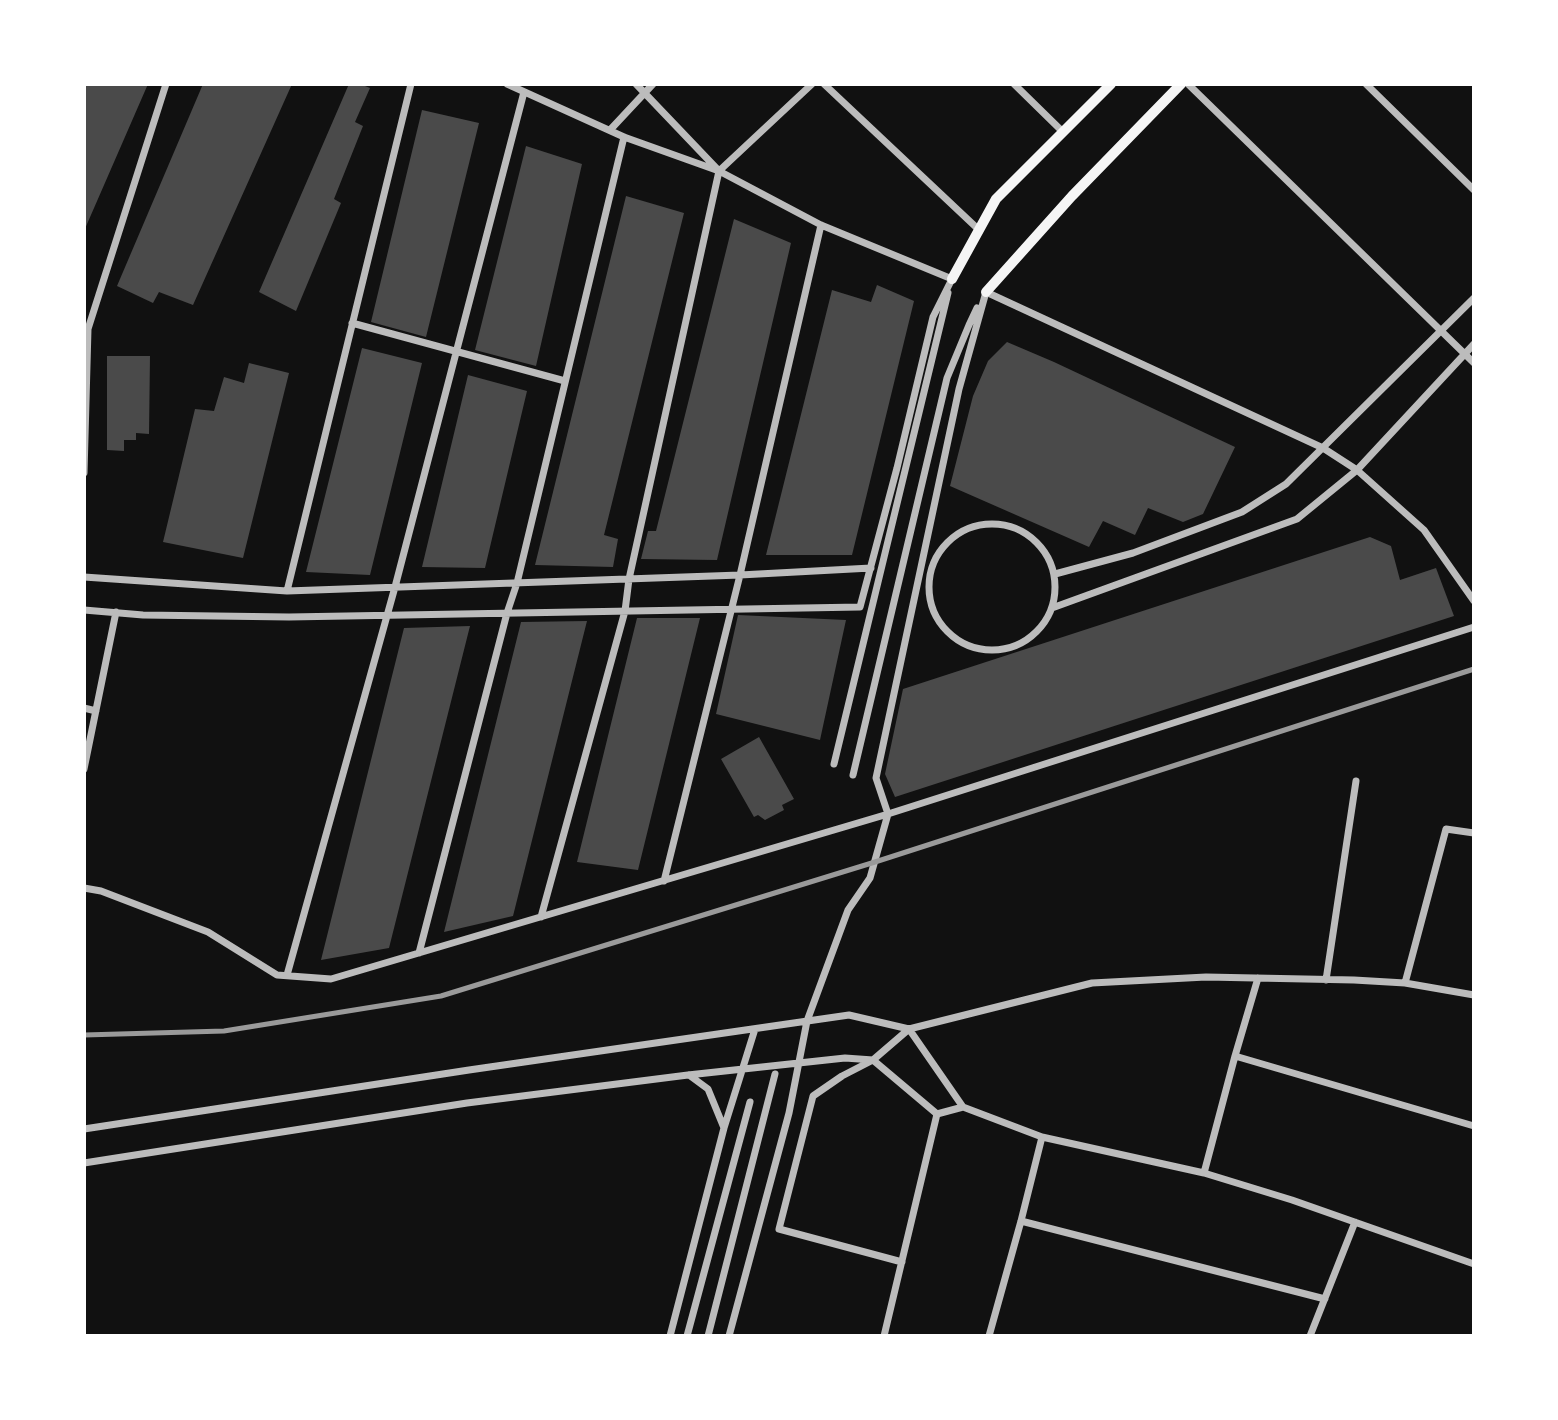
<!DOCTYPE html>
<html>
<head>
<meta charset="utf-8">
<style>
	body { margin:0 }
	#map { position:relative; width:1558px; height:1420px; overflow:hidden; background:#111; font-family:Cabin,sans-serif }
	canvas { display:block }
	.frame { position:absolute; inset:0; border:86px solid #fff; pointer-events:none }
</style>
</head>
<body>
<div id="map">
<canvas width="1558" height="1420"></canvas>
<div class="frame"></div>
</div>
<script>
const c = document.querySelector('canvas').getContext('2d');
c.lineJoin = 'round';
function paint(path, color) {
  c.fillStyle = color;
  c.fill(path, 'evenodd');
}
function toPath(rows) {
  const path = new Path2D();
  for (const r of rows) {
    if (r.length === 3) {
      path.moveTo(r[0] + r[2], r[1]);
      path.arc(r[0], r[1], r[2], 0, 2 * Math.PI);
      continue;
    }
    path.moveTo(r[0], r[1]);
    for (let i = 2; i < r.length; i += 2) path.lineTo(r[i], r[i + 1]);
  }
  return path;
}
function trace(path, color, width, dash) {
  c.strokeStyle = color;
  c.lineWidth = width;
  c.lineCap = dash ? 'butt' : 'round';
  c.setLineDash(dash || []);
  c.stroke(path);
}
paint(toPath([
	[84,84,148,84,84,231],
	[203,84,292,84,193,305,159,292,153,303,117,286],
	[349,84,360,84,370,88,355,122,363,126,334,199,341,203,296,311,259,292],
	[422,110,479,123,426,337,371,322],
	[526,146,582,164,536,366,475,350],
	[626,196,684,213,604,535,618,539,613,567,535,565],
	[734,219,791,243,717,560,641,559,648,531,656,531],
	[877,285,914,301,852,555,766,555,832,290,871,302],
	[1007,342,1054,362,1235,447,1203,514,1183,522,1148,508,1135,535,1103,521,1089,547,950,486,973,396,988,361],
	[362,348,422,363,370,575,306,572],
	[107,356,150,356,149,434,136,433,136,440,124,440,124,451,107,450],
	[249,363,289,373,243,558,163,542,195,409,214,411,224,377,244,383],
	[468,375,527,391,485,568,422,567],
	[1370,537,1391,546,1400,580,1436,568,1454,616,895,797,885,774,903,689],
	[738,615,846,620,820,740,716,714],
	[637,618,700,618,638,870,577,862],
	[587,621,513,916,444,932,521,622],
	[470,626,389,948,321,960,404,628],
	[759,737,794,799,782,805,784,810,765,820,758,815,754,817,721,759]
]), '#4a4a4a');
trace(toPath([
	[507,84,624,137,719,171,821,225,952,279],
	[636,84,719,171,812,84],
	[824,84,978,229],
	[1014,84,1063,132],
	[1188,84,1474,363],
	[1366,84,1474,190],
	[610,130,653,84],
	[986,292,1323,448,1357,470,1424,530,1474,601],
	[352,323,565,381],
	[84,473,88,329,166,84],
	[992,587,63],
	[1055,574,1133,553,1242,512,1286,484,1474,298],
	[84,577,287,591,740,575,871,568],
	[287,591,411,84],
	[1052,608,1297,519,1357,470,1474,344],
	[84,610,143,615,289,617,860,607,897,468,933,317,952,279],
	[84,708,96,711],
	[834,764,948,293],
	[84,769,116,612],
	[853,775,947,378,969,325,977,308],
	[664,881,740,575,821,225],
	[84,888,101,891,208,932,277,975,331,979,888,814,1474,627],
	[541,917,625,611,629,579,719,171],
	[419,953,507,613,517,583,624,137],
	[287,975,395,587,524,92],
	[1326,980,1356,781],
	[1405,983,1446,829,1474,833],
	[1235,1056,1474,1126],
	[937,1114,963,1107,1042,1137,1204,1173,1292,1200,1474,1264],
	[724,1128,755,1029],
	[84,1129,469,1070,849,1015,909,1029,1092,983,1206,977,1354,980,1405,983,1474,995],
	[84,1163,467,1103,688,1075,845,1058,873,1060,937,1114],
	[1204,1173,1235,1056,1258,978],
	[1021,1221,1325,1299],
	[902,1262,779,1229,813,1096,842,1076,873,1060,909,1029,963,1107],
	[670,1336,724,1128,708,1089,689,1075],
	[687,1336,750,1102],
	[708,1336,775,1074],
	[729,1336,789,1113,807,1021,848,910,870,878,888,814,876,778,959,389,986,292],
	[884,1336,937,1114],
	[989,1336,1021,1221,1042,1137],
	[1310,1336,1355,1222]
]), '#bcbcbc', 7);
trace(toPath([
	[952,279,996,199,1111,84],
	[986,292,1072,196,1181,84]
]), '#f5f5f5', 10);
trace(toPath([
	[84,1035,224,1031,441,996,875,862,1474,669]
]), '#9a9a9a', 5);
</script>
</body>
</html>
